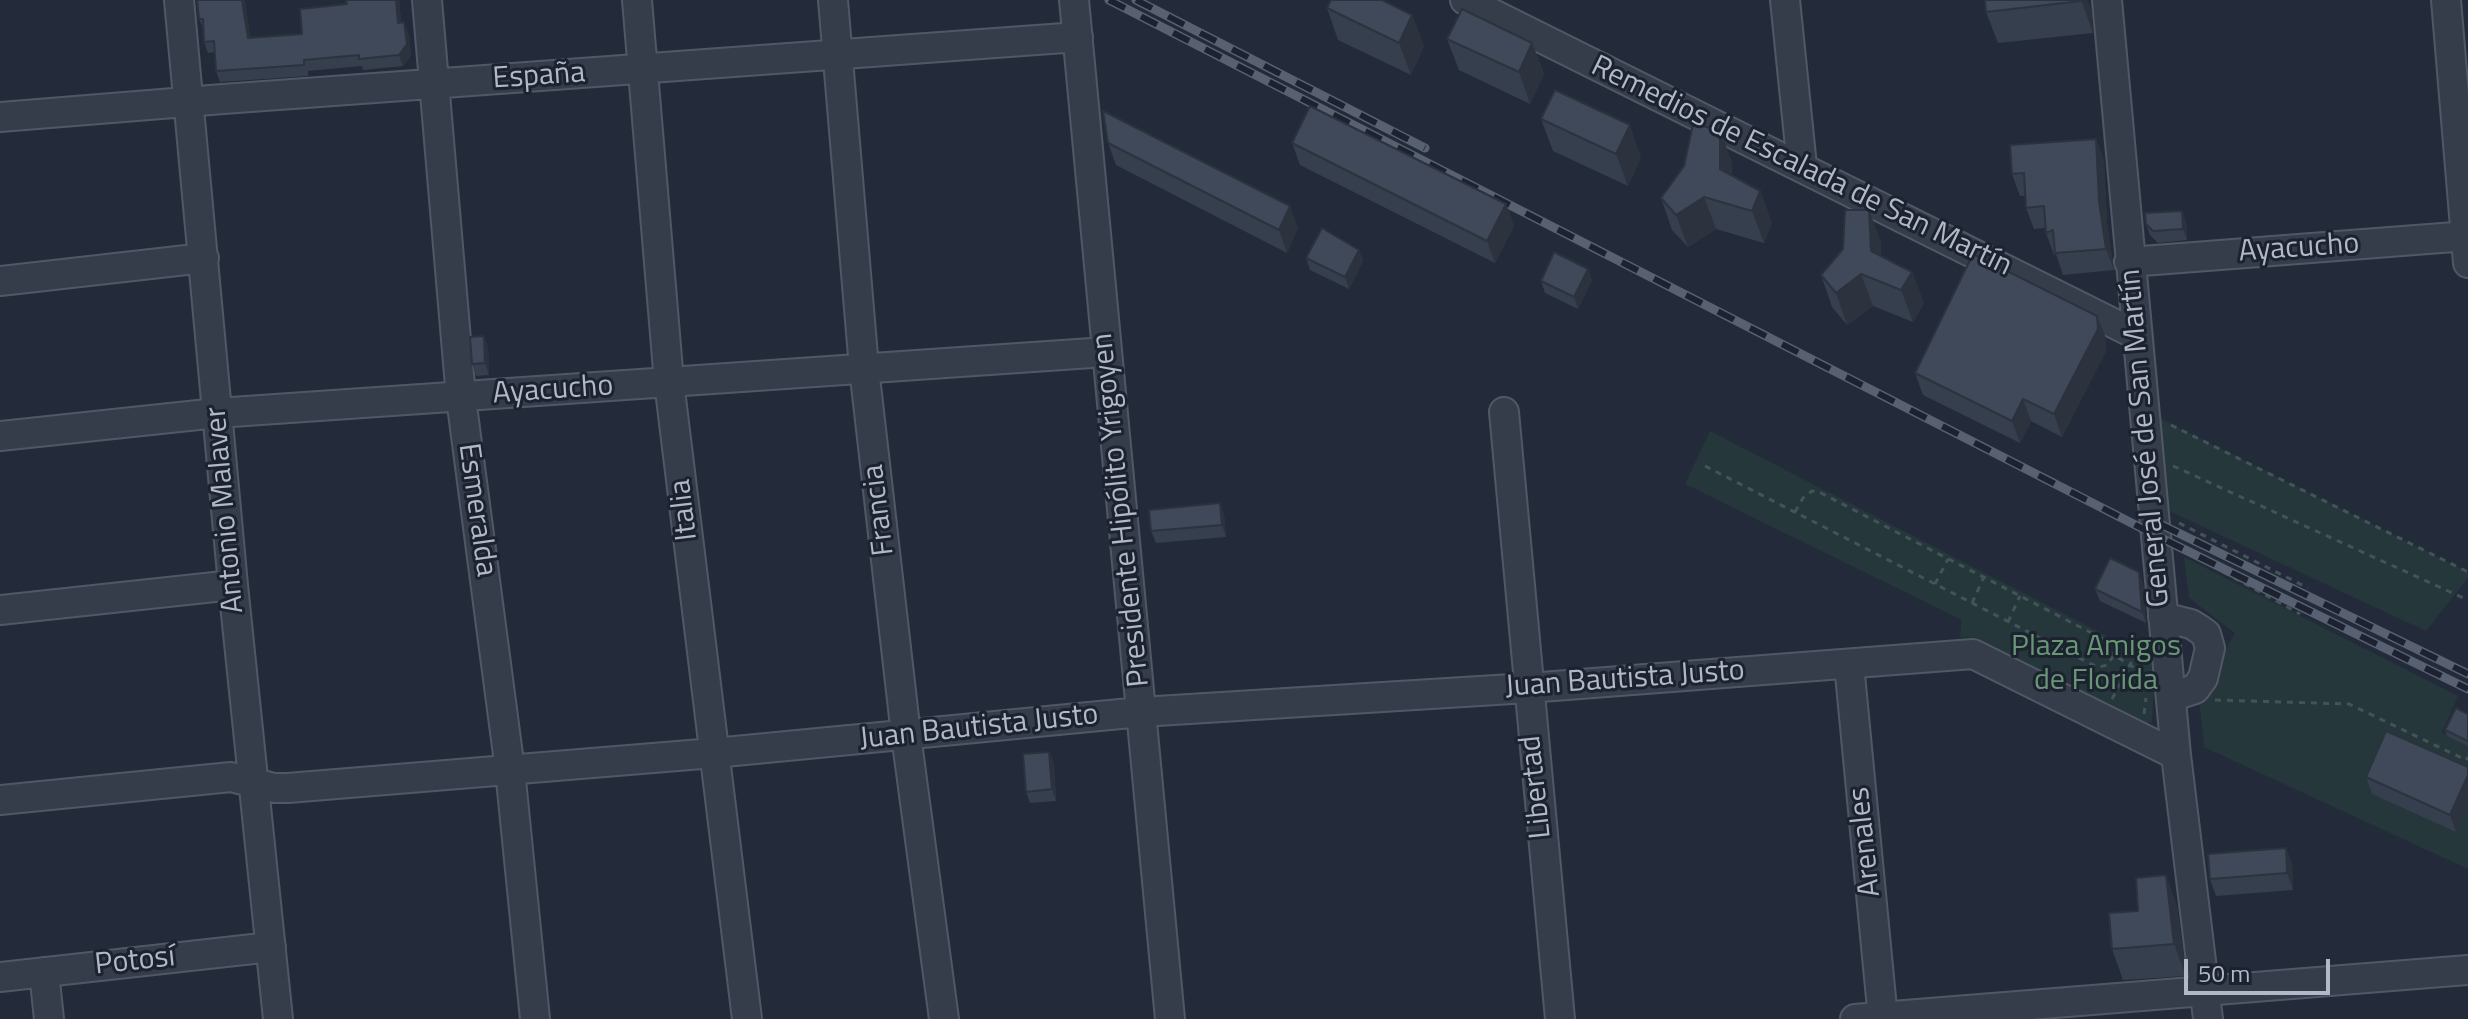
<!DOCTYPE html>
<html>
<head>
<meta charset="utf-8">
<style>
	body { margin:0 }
	#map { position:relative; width:2468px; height:1019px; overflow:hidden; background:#232b3a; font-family:"Titillium Web",sans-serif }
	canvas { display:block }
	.scale { position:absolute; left:2184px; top:959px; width:146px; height:36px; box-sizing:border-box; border:4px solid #b1b8c6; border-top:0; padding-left:10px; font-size:24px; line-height:28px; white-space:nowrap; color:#b1b8c6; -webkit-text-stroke:6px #1c222f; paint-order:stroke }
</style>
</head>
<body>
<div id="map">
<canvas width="2468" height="1019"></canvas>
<div class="scale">50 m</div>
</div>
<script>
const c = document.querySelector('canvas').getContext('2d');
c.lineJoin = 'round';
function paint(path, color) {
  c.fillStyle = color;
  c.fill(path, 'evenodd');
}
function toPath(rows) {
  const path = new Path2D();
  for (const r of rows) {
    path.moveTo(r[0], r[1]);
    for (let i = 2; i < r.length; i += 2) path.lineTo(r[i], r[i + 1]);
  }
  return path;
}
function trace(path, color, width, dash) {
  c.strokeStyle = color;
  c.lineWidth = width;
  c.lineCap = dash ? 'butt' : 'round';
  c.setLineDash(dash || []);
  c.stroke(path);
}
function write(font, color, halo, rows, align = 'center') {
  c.font = font + ' "Titillium Web",sans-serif';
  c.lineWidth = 6;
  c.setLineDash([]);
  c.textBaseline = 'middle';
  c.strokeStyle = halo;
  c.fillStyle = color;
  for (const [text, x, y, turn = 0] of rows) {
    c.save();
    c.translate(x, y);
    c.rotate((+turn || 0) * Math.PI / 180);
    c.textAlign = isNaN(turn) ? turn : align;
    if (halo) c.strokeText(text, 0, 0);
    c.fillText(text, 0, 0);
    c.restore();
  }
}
paint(toPath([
	[2143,410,2468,572,2468,578,2426,631,2152,503],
	[1710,431,2155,661,2152,722,2141,726,1977,638,1960,637,1962,620,1685,484],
	[2184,557,2458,696,2442,732,2468,746,2468,869,2204,747,2199,698,2235,633,2189,598]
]), '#25373b');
const minor = toPath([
	[179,0,233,585,278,1019],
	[427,0,461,398,510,770,535,1019],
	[637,0,669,382,747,1019],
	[833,0,864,368,906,735,944,1019],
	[1074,0,1170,1019],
	[1465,0,2137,335],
	[1785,0,1802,166],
	[2107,0,2176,755,2208,1019],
	[2446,0,2468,263],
	[0,117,223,99,1078,37],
	[2129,262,2468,236],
	[0,281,204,258],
	[1504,412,1560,1019],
	[0,436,217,413,1106,352],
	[0,610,233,585],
	[2163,617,2191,624,2199,629,2206,634,2210,648,2203,678,2195,689,2171,697],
	[1849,664,1883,1019],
	[0,800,231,777,274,788,288,788,714,753,1141,712,1528,688,1973,654,2176,755],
	[44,972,49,1019],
	[0,977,271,947],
	[1855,1019,2468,970]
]);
trace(minor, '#515865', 32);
trace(toPath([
	[2171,425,2468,572],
	[1705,466,2091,664,2099,667,2107,665,2114,655,2146,675],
	[2173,466,2468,600],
	[1795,512,1803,498,1812,491,1821,493,2111,643,2114,655],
	[2179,523,2308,588],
	[2181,549,2300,614],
	[1935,584,1948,559],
	[1972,603,1984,577],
	[2008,622,2020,596],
	[2112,699,2142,642],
	[2215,700,2349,704,2466,760,2468,757],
	[2144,714,2146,698]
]), '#425458', 3, [6, 6]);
trace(minor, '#363d4a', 28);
const rail = toPath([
	[1109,0,2155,535,2468,689],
	[1136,0,1425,148],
	[2162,525,2468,674]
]);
trace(rail, '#586171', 9);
trace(rail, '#1c222f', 6, [18]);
paint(toPath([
	[197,0,245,0,250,38,302,34,347,4,346,0,399,0,401,22,408,33,411,55,403,66,363,70,362,66,308,71,308,76,220,82,216,71,215,52,208,53,204,42,204,30,199,19],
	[1985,0,2087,0,2091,9,2093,33,1998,43,1986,12],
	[1327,8,1412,15,1424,46,1411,75,1338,40],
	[1447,39,1532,43,1544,74,1530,104,1459,70],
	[1541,119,1641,157,1628,186,1553,151],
	[2096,139,2104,161,2107,223,2114,270,2063,275,2056,254,2054,255,2046,233,2046,228,2034,229,2026,208,2026,196,2020,196,2012,174],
	[1108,143,1298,228,1287,253,1116,165],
	[1292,143,1506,204,1514,226,1495,263,1300,165],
	[1732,162,1732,175,1760,191,1772,223,1764,243,1716,229,1688,247,1672,230,1661,198],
	[2182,211,2186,222,2187,240,2158,243,2150,235,2146,224],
	[1881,242,1881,256,1912,272,1924,303,1913,322,1873,306,1847,325,1832,307,1821,275],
	[1359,250,1363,261,1349,289,1310,270,1306,258],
	[1588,269,1592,280,1578,309,1545,293,1541,281],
	[2097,316,2106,338,2106,351,2062,437,2031,421,2020,443,1923,395,1915,373],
	[484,336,488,348,489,375,476,376,472,364],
	[1220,503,1224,515,1226,537,1156,543,1151,531],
	[2139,572,2143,584,2146,623,2100,601,2095,589],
	[2468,714,2468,746,2447,736,2445,730],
	[1049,752,1054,763,1056,801,1030,803,1026,792],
	[2468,775,2468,806,2456,832,2372,794,2366,777],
	[2286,848,2292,865,2293,890,2216,896,2210,879],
	[2166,875,2177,907,2186,976,2123,980,2112,949]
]), '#363f4d');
paint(toPath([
	[242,0,245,0,252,49,248,38],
	[396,0,399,0,402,34,398,23],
	[2081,0,2087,0,2091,9,2093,33],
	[1412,15,1424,46,1411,75,1399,43],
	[404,22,408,33,411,55,403,66,399,55],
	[1532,43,1544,74,1530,104,1519,72],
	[1630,125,1641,157,1628,186,1616,154],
	[1720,130,1732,162,1732,200,1720,169],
	[2096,139,2104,161,2107,223,2114,270,2106,249,2099,201],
	[1760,191,1772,223,1764,243,1752,211],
	[1704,197,1716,229,1688,247,1676,215],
	[1506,204,1514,226,1495,263,1487,241],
	[1290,206,1298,228,1287,253,1279,230],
	[1869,210,1881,242,1882,283,1871,251],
	[2182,211,2186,222,2187,240,2183,229],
	[1359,250,1363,261,1349,289,1345,277],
	[1588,269,1592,280,1578,309,1574,297],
	[1912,272,1924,303,1913,322,1901,290],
	[1861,274,1873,306,1847,325,1836,293],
	[2097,316,2106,338,2106,351,2062,437,2054,414],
	[484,336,488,348,489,375,485,363],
	[2023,399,2031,421,2020,443,2012,421],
	[1220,503,1224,515,1226,537,1222,525],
	[2139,572,2143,584,2146,623,2142,612],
	[1049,752,1054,763,1056,801,1052,789],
	[2468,775,2468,806,2456,832,2450,815],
	[2286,848,2292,865,2293,890,2287,873],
	[2166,875,2177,907,2186,976,2174,944]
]), '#2c333e');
const building = toPath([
	[197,0,242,0,248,38,302,34,300,9,347,4,346,0,396,0,398,23,404,22,407,44,399,55,359,59,359,55,304,60,304,65,216,71,214,41,204,42,203,19,199,19,197,0],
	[1331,0,1382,0,1412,15,1399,43,1327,8,1331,0],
	[1985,0,2081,0,2081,1,1986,12,1985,0],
	[1462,9,1532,43,1519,72,1447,39,1462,9],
	[1555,90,1630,125,1616,154,1541,119,1555,90],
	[1310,106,1506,204,1487,241,1292,143,1310,106],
	[1103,111,1290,206,1279,230,1108,143,1103,111],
	[1693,124,1720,130,1720,169,1760,191,1752,211,1704,197,1676,215,1661,198,1684,166,1693,124],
	[2096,139,2099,201,2106,249,2055,253,2053,230,2046,233,2044,206,2026,208,2024,173,2012,174,2010,145,2096,139],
	[1845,210,1869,210,1871,251,1912,272,1901,290,1861,274,1836,293,1821,275,1843,249,1845,210],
	[2182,211,2183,229,2153,231,2146,224,2145,213,2182,211],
	[1322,228,1359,250,1345,277,1306,258,1322,228],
	[1554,252,1588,269,1574,297,1541,281,1554,252],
	[1973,254,2097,316,2098,329,2054,414,2023,399,2012,421,1915,373,1973,254],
	[484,336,485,363,472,364,470,337,484,336],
	[1220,503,1222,525,1151,531,1149,510,1220,503],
	[2110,558,2139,572,2142,612,2095,589,2110,558],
	[2456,708,2468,714,2468,741,2445,730,2456,708],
	[2386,731,2468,767,2468,775,2450,815,2366,777,2386,731],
	[1049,752,1052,789,1026,792,1023,754,1049,752],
	[2286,848,2287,873,2210,879,2208,854,2286,848],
	[2166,875,2174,944,2112,949,2109,913,2138,911,2136,878,2166,875]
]);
paint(building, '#3f4959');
trace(building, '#2c333e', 2);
write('30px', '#b1b8c6', '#1c222f', [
	["España",539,77,-4],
	["Remedios de Escalada de San Martín",1801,167,26],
	["Ayacucho",2299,249,-4],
	["Ayacucho",553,391,-4],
	["General José de San Martín",2146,438,-95],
	["Antonio Malaver",226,510,-95],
	["Esmeralda",476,510,82],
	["Italia",685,510,-97],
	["Francia",880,510,-97],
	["Presidente Hipólito Yrigoyen",1122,510,-96],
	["Juan Bautista Justo",1625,680,-4],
	["Juan Bautista Justo",979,728,-6],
	["Libertad",1537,787,-96],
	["Arenales",1866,842,-96],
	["Potosí",135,962,-6]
]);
write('30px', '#699776', '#1c222f', [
	["Plaza Amigos",2096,648],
	["de Florida",2096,682]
]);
</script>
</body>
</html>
